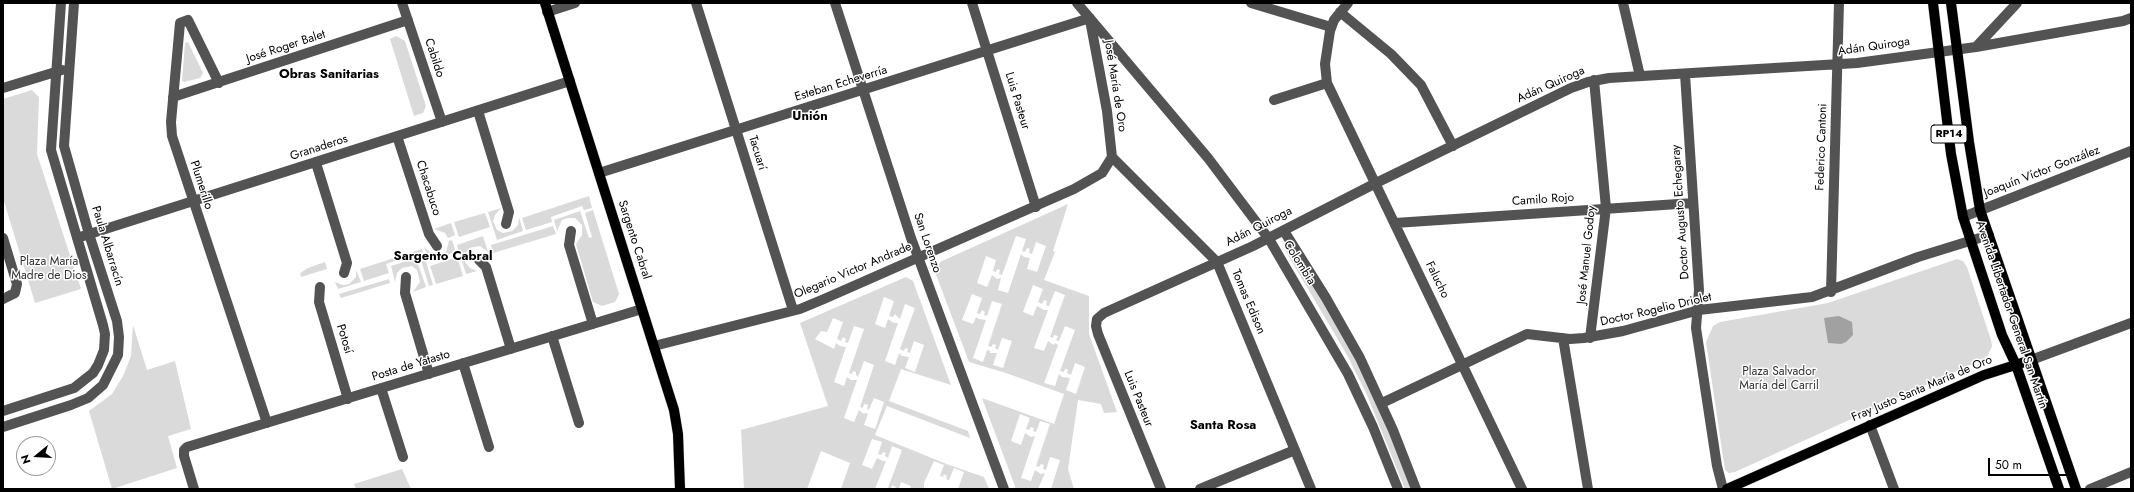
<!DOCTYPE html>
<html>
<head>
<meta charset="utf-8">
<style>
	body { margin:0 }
	#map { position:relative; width:2134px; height:492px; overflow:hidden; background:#fff; font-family:Jost,sans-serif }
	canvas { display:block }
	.frame { position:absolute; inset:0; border:4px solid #000; pointer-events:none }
	.north { position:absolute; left:16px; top:436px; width:40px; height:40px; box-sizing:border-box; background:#fff; border:1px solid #999; border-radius:50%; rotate:252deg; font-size:11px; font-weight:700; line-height:16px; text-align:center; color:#000 }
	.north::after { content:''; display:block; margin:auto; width:14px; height:18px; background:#000; clip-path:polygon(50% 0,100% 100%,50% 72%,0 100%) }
	.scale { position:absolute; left:1988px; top:458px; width:82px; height:18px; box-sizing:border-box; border:2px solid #000; border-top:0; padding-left:5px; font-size:12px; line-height:14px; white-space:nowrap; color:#000; -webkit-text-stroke:3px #fff; paint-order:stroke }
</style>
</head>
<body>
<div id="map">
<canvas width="2134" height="492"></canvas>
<div class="frame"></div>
<div class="north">N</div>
<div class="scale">50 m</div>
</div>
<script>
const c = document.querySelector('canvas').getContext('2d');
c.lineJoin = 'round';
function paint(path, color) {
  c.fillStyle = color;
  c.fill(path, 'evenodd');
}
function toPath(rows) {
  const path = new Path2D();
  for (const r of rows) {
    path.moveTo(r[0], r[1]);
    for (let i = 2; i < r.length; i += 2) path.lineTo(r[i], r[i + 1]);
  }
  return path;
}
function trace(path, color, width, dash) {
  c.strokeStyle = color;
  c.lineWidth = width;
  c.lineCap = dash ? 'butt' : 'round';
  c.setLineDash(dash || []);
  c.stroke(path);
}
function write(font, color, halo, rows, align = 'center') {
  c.font = font + ' Jost,sans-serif';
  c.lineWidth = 3;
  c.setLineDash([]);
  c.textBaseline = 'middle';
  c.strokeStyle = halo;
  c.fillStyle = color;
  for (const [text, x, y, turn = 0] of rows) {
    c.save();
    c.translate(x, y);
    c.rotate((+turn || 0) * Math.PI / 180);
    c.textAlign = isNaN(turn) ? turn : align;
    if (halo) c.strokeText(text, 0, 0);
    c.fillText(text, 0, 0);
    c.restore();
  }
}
paint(toPath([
	[396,36,405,41,426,106,423,113,414,116,390,39],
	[188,42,203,73,200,78,184,82,182,81,185,43],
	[32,90,39,97,37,154,81,289,35,303,3,198,3,99],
	[589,196,592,208,584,210,582,206,551,217,552,222,526,230,522,218],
	[1068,204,1053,251,1055,252,1044,280,1089,296,1089,334,1117,412,1104,413,1101,404,1078,400,1068,469,1074,489,1051,489,1060,460,1050,457,1046,470,1043,469,1044,465,1041,464,1039,467,1036,466,1050,424,1040,421,1036,432,1033,431,1034,428,1031,427,1029,430,1026,429,1030,418,1020,414,1011,441,1021,445,1025,433,1031,437,1035,436,1021,478,1031,481,1035,470,1041,474,1045,473,1038,489,1016,489,982,398,1054,424,1064,394,1006,373,969,362,935,272,940,262],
	[1016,236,1026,239,1022,251,1025,252,1027,248,1030,249,1029,253,1032,254,1036,242,1046,246,1037,272,1027,269,1030,258,1024,257,1021,254,1008,293,998,290,1001,278,997,279,992,275,987,287,977,283,986,256,996,260,993,271,996,272,997,269,1000,270,999,274,1002,275],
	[1033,285,1043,289,1038,302,1042,304,1044,300,1047,301,1046,305,1049,306,1055,291,1065,295,1050,337,1053,338,1054,335,1058,336,1056,340,1059,341,1065,326,1075,330,1060,371,1064,372,1065,369,1067,369,1068,370,1067,373,1071,375,1075,363,1085,367,1076,394,1066,390,1070,378,1062,377,1059,374,1055,386,1044,383,1058,345,1055,343,1054,345,1048,341,1044,351,1034,348,1048,310,1044,310,1037,306,1033,316,1023,312],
	[972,294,982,298,977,313,980,314,982,310,985,312,984,315,987,316,992,301,1002,304,988,346,991,347,993,344,996,345,995,348,998,350,1002,338,1012,341,1003,368,993,365,997,353,990,353,990,351,987,350,983,362,973,358,986,320,979,319,976,317,973,324,962,320],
	[501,208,495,215,493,221,497,230,503,233,512,231,518,225,519,217,523,231,497,240,488,212],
	[593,210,619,294,615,302,602,306,593,302,576,244,582,235,582,225,575,218,568,218,562,220,557,231,554,220,580,211,589,238,592,237,585,213],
	[485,213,490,227,459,237,454,222],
	[451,223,455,235,448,238,445,233,434,229],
	[553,226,556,234,493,253,491,245],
	[483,236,488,252,480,246,469,248,465,254,465,262,470,268,477,271,466,274,457,245],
	[452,240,456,252,429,260,424,247,433,255,439,256,446,252,449,241],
	[1287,246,1323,301,1353,352,1384,420,1411,489,1405,489,1367,395,1347,355,1285,250],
	[422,249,423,252,386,264,389,273,364,281,360,269],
	[424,255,433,285,429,286,420,257],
	[457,257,463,276,436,284,430,266],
	[416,258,426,287,413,292,420,282,417,270,412,266,402,268,397,273,395,282,391,266],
	[1957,259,1963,261,1967,267,1991,340,1992,346,1988,355,1983,359,1735,472,1729,473,1725,470,1706,342,1713,326,1720,322,1828,303],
	[325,262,327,269,301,277,300,273,308,268],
	[356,270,361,282,338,289,335,282,343,285,349,284,356,277],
	[906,277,913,281,951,385,901,369,889,401,968,431,970,438,887,406,875,435,949,465,984,477,989,489,958,489,964,472,954,468,949,480,946,479,947,476,944,474,943,477,940,476,944,465,934,461,924,483,924,488,927,489,910,489,911,486,901,482,899,489,895,489,896,487,892,485,891,489,888,488,902,450,892,446,888,458,885,456,886,453,883,452,881,455,878,454,882,442,872,439,862,465,872,469,877,458,883,461,886,461,875,489,841,489,850,463,821,451,807,489,744,489,741,430,828,406,800,323],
	[884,297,894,301,889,316,893,317,895,314,900,319,905,304,915,308,900,349,903,351,906,348,908,349,907,352,910,353,914,341,924,345,915,372,905,368,909,357,902,356,899,353,895,365,885,361,898,323,894,323,888,319,885,328,875,324],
	[833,318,843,322,837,339,841,341,843,337,846,339,845,342,848,343,854,326,864,329,849,373,852,374,853,371,856,372,856,375,858,377,864,361,874,365,860,407,863,408,864,404,868,405,867,409,869,410,874,398,884,402,875,429,864,425,868,414,865,413,864,414,859,410,854,422,844,418,857,380,851,380,847,377,844,386,834,382,846,347,840,346,836,343,834,349,815,339,821,331,827,332],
	[389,279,390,283,341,298,339,294],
	[133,325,147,370,175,361,191,429,168,436,177,468,112,489,89,411,112,394,123,376,131,356],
	[402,469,411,489,356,489,354,484]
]), '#dadada');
paint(toPath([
	[1839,316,1852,322,1853,335,1846,342,1841,344,1828,343,1824,318]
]), '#a1a1a1');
const major = toPath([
	[545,3,674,410,678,434,680,489],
	[1933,3,1951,154,1963,217,2002,335,2016,365,2059,489],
	[1951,3,1969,142,1980,210,2076,489],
	[1727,489,1984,375,2031,360]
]);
trace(major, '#dbdbdb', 11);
trace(toPath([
	[402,3,442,122],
	[696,3,793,310],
	[835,3,911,238,1004,489],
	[972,3,1036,207],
	[1077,3,1208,158,1269,239,1348,374,1373,427,1398,489],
	[1251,3,1331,27],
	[1348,3,1334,20,1330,31,1325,64,1327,83,1522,489],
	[1623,3,1640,76],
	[547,12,575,3],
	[1340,12,1391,54,1421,85,1453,146],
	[1090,20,1107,111,1112,157],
	[1976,47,2017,3],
	[1685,74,1699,290,1696,328,1717,466,1723,489],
	[219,83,188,20,180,23,171,122,172,136,267,423],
	[3,88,62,70],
	[173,97,408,20],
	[1274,100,1327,83],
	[478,111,509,212,506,224],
	[397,136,429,234,437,246],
	[1112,157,1217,262,1311,489],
	[316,163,347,263,344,273],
	[599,173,1090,18],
	[1963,217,2131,151],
	[1395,223,1693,203],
	[571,231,569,245,593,324],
	[1284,231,1326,298,1360,358,1393,430,1416,489],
	[3,238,17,284,15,293,3,299],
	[77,238,570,81],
	[479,260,486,267,511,349],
	[406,277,405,293,429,374],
	[320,287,319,302,348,399],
	[1831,292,1839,3],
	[552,336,579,423],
	[1563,338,1588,489],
	[1590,338,1606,208,1594,80],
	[654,346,800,309,824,299,1074,189,1102,173,1112,157],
	[2031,360,2131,323],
	[463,363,489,447],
	[381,388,403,457],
	[1382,403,1527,334,1570,339,1584,338,1623,331,1699,310,1812,297,1918,257,1989,235],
	[3,411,74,388,93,373,98,365,104,350,105,334,103,325,51,150,61,3],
	[1870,425,1894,489],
	[3,427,71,405,88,398,103,385,118,355,119,337,117,321,89,234,64,146,74,3],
	[194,489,184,456,184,450,187,447,642,309],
	[1161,489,1098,334,1096,326,1097,319,1104,313,1253,246,1376,183,1571,88,1588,82,1609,78,1857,63,1976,47,2123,21,2131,18],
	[1200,489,1295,450],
	[2090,489,2131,472]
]), '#535353', 10);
trace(major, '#000', 10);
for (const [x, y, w] of [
	[1949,134,36]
]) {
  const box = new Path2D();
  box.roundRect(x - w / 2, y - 9, w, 18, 3);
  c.fillStyle = '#fff';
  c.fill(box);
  trace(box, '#000', 1);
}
write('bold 11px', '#000', null, [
	["RP14",1949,134]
]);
write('12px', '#000', '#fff', [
	["José Roger Balet",286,47,-18],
	["Adán Quiroga",1874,47,-8],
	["Cabildo",434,58,72],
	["Esteban Echeverría",841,84,-17],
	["Adán Quiroga",1551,85,-24],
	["José María de Oro",1115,86,81],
	["Luis Pasteur",1017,101,73],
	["Federico Cantoni",1822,147,-88],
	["Granaderos",319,148,-18],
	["Tacuarí",757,153,73],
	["Joaquín Víctor González",2042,172,-21],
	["Plumerillo",201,185,72],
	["Chacabuco",428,188,72],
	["Camilo Rojo",1543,200,-4],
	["Doctor Augusto Echegaray",1681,212,-94],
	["Adán Quiroga",1259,227,-27],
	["Sargento Cabral",634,240,72],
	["San Lorenzo",927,243,71],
	["Paula Albarracín",107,246,73],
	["José Manuel Godoy",1587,255,-84],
	["Colombia",1299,263,58],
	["Olegario Victor Andrade",853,271,-23],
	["Falucho",1437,280,64],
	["Tomas Edison",1248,302,67],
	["Doctor Rogelio Driolet",1656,310,-13],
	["Avenida Libertador General San Martín",2011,315,71],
	["Potosí",344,339,73],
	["Posta de Yatasto",411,366,-17],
	["Fray Justo Santa María de Oro",1922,389,-23],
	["Luis Pasteur",1138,399,68]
]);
write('12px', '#313131', '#fff', [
	["Plaza María",49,262],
	["Madre de Dios",49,276],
	["Plaza Salvador",1779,372],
	["María del Carril",1779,386]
]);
write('bold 13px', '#000', '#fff', [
	["Obras Sanitarias",329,75],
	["Unión",810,117],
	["Sargento Cabral",443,257],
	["Santa Rosa",1223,426]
]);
</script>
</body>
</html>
